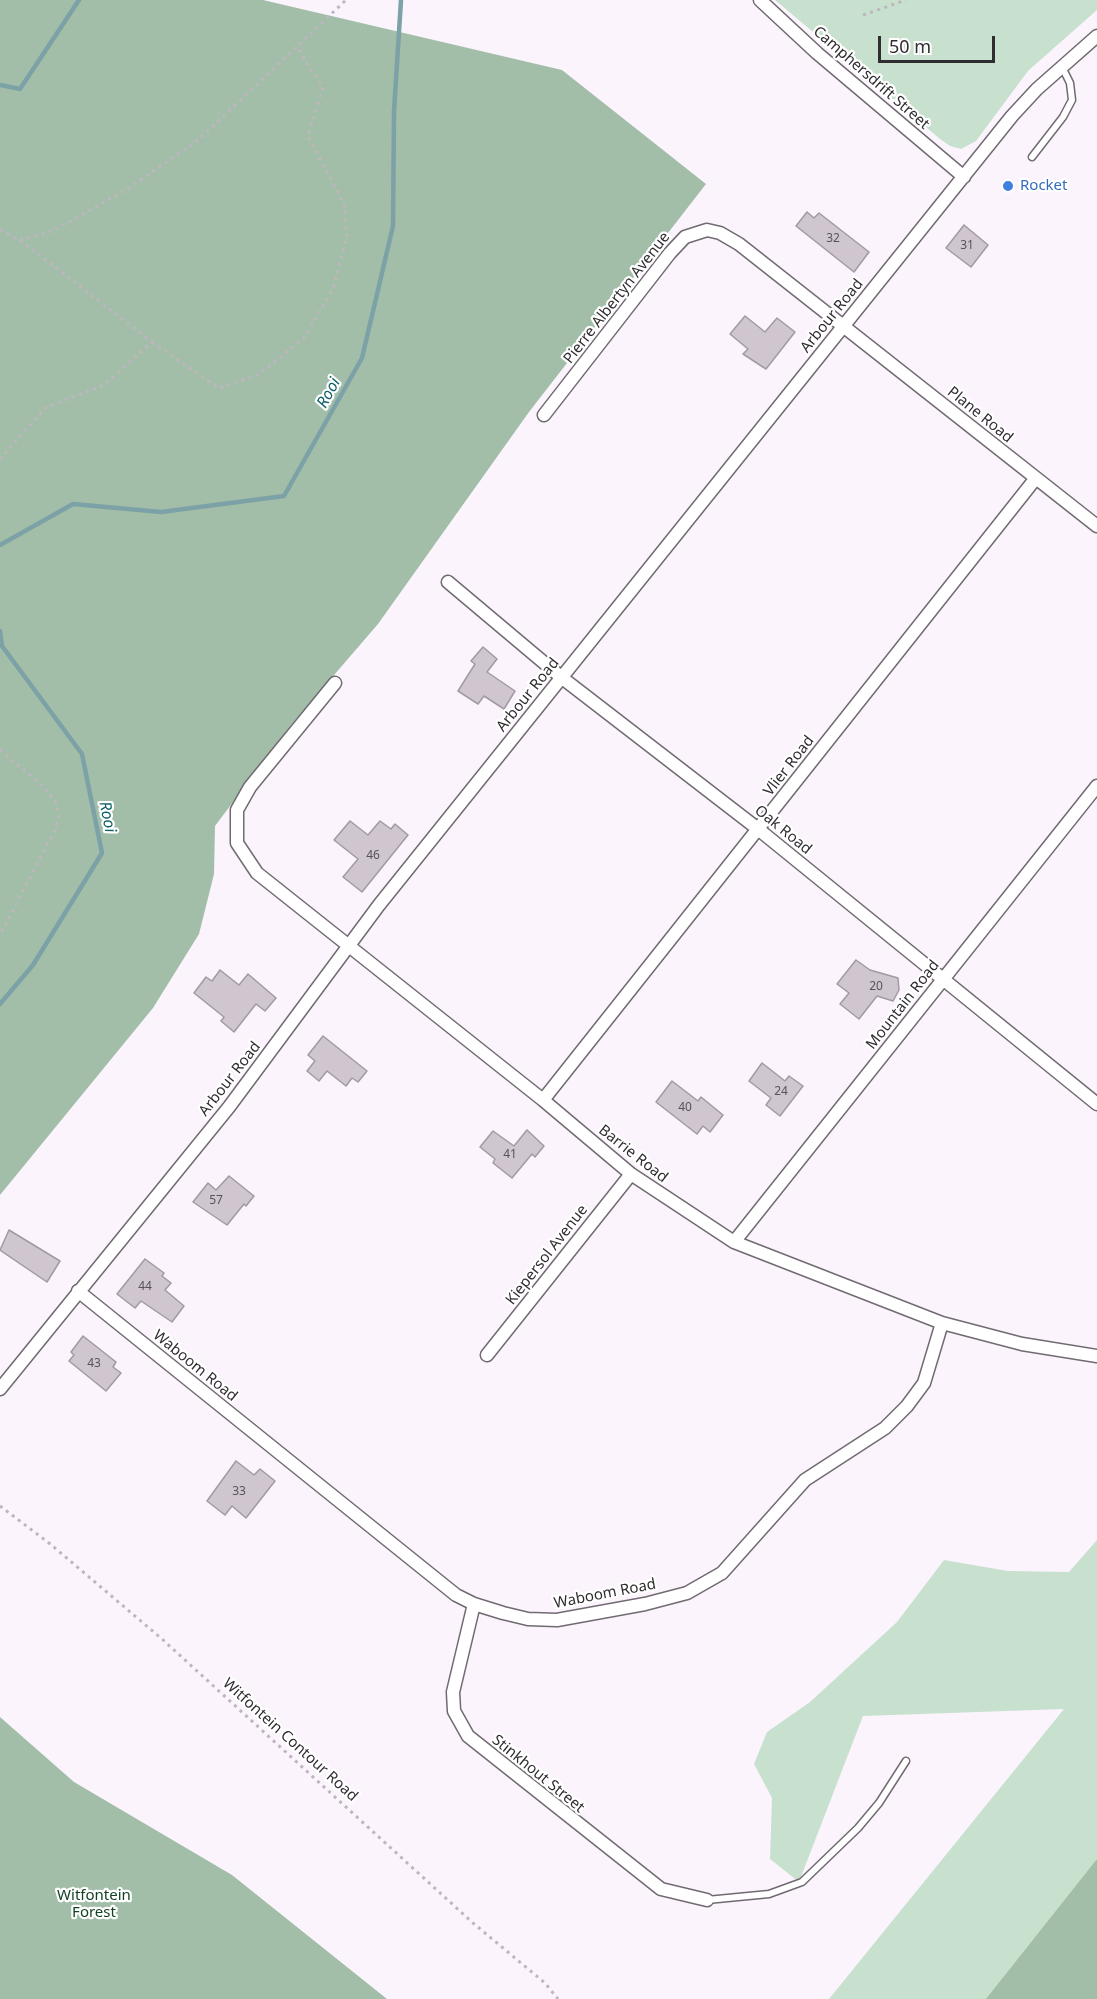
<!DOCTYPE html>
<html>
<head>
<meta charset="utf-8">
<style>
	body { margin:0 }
	#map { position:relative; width:1097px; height:1999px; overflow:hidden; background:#fcf4fd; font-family:"Noto Sans",sans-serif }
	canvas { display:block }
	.scale { position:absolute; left:878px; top:36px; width:117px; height:27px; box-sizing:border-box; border:3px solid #302d31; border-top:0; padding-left:8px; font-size:18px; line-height:21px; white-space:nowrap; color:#302d31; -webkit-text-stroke:4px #fff; paint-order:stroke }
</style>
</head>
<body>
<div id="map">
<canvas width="1097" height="1999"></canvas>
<div class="scale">50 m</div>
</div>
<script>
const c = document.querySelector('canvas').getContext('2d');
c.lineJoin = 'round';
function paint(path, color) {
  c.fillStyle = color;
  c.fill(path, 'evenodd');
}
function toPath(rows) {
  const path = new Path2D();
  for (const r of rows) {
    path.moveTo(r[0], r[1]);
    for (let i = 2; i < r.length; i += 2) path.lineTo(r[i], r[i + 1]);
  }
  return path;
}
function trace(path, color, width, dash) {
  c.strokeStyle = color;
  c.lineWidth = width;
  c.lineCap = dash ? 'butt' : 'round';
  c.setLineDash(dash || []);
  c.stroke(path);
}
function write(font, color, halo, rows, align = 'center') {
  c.font = font + ' "Noto Sans",sans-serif';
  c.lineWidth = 4.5;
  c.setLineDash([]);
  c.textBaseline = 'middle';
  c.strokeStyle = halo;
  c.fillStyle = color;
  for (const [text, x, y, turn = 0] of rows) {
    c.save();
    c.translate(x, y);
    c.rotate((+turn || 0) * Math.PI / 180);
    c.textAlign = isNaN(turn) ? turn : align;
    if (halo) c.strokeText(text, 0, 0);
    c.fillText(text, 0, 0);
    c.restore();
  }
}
paint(toPath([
	[775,0,1097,0,1097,10,1028,71,976,141,961,149,950,146,940,139],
	[1097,1540,1097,1871,990,1999,829,1999,1064,1709,863,1716,799,1882,770,1859,772,1798,754,1764,767,1732,810,1702,897,1622,944,1560,1008,1571,1069,1572]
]), '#c8e1ce');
paint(toPath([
	[0,0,263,0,562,70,706,184,529,412,378,624,291,725,215,826,214,874,199,934,153,1008,0,1195],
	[0,1717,74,1782,232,1875,387,1999,0,1999],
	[1097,1859,1097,1999,986,1999]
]), '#a2bea9');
trace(toPath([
	[0,85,20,89,79,0],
	[0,545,73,504,161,512,284,496,362,358,393,226,394,111,401,0],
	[0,631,2,646,82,754,102,853,33,965,0,1004]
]), '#7ca2a7', 4.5);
const building = toPath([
	[807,212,814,218,819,213,869,252,854,272,796,226,807,212],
	[964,225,988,245,971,267,946,248,964,225],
	[745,316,765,332,777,318,795,332,766,369,743,354,748,349,730,334,745,316],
	[483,647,497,659,487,672,515,691,504,709,484,696,478,704,458,691,475,664,471,661,483,647],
	[350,821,368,835,380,821,391,829,395,824,408,835,362,892,343,877,358,859,334,840,350,821],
	[856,960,870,970,898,978,899,990,893,1001,877,996,859,1019,840,1004,849,993,837,984,856,960],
	[220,970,239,985,248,974,276,998,265,1011,256,1004,234,1032,221,1021,224,1017,194,993,206,977,212,981,220,970],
	[323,1036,367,1071,358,1082,352,1078,346,1086,327,1071,319,1081,307,1071,315,1061,308,1055,323,1036],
	[762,1063,785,1081,789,1076,803,1086,780,1116,766,1105,771,1098,749,1081,762,1063],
	[672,1081,698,1101,701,1097,723,1115,710,1132,703,1126,697,1134,656,1102,672,1081],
	[527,1130,544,1146,535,1157,532,1154,512,1178,493,1163,495,1159,480,1147,493,1131,514,1146,527,1130],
	[229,1176,254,1196,246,1206,244,1204,227,1225,193,1202,208,1183,216,1190,229,1176],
	[9,1230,60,1261,47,1282,0,1250,9,1230],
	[145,1259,164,1273,162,1276,171,1283,165,1290,184,1306,172,1322,141,1301,135,1308,117,1294,145,1259],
	[83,1336,116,1362,113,1367,121,1373,106,1391,69,1361,74,1355,71,1352,83,1336],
	[236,1461,254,1475,260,1469,275,1481,246,1518,232,1506,225,1515,207,1501,236,1461]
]);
paint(building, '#cfc6d0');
trace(building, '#a29aa3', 1.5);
const service = toPath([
	[1032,157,1063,117,1072,100,1070,83,1062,67],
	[707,1900,769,1894,802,1882,858,1828,879,1803,906,1761]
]);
const minor = toPath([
	[760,0,817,53,964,177],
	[544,415,670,253,685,237,707,230,720,233,739,244,1097,526],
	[448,582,561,677,758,829,1097,1104],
	[335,683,250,787,237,810,237,843,257,873,543,1100,631,1174,734,1242,942,1323,1022,1344,1097,1356],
	[543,1100,1036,478],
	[734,1242,1097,786],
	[78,1291,456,1595,474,1604,503,1613,528,1619,557,1620,645,1604,687,1593,722,1573,805,1480,885,1428,907,1406,924,1383,942,1323],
	[487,1355,631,1174],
	[0,1389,229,1107,379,905,1012,116,1037,89,1097,36],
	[474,1604,453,1692,454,1711,468,1736,661,1889,707,1900]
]);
trace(service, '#726a72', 9);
trace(minor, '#726a72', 15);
trace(toPath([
	[863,15,906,0],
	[0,230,20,240,152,342,104,385,45,408,0,459],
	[20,240,53,231,129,188,197,141,346,0],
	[152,342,219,388,258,375,304,338,333,289,347,237,344,204,308,136,323,87,310,69,297,46],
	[0,750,43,786,56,803,59,816,55,830,0,935],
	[0,1506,49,1543,162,1639,473,1923,545,1983,558,1999]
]), '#bdb6be', 3, [3, 4.5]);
trace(service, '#fff', 6);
trace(minor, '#fff', 12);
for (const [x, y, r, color] of [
	[1008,186,6,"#3f7fe0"]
]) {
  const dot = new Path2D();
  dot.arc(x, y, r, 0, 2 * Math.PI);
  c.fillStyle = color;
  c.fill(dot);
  trace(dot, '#fff', 2);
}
write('12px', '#585359', null, [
	["32",833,239],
	["31",967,246],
	["46",373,856],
	["20",876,987],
	["24",781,1092],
	["40",685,1108],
	["41",510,1155],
	["57",216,1201],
	["44",145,1287],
	["43",94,1364],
	["33",239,1492]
]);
write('15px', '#302d31', '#fff', [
	["Camphersdrift Street",871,78,41],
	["Pierre Albertyn Avenue",617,298,-52],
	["Arbour Road",832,316,-51],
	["Plane Road",980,415,39],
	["Arbour Road",528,695,-51],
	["Vlier Road",789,766,-52],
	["Oak Road",783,830,39],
	["Mountain Road",903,1005,-52],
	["Arbour Road",230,1079,-52],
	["Barrie Road",633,1154,38],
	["Kiepersol Avenue",547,1255,-52],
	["Waboom Road",195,1366,39],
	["Waboom Road",605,1594,-11],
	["Witfontein Contour Road",290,1740,42],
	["Stinkhout Street",538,1774,39]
]);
write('15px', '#366cbe', '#fff', [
	["Rocket",1020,186]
], 'left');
write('15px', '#134124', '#fff', [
	["Witfontein",94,1896],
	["Forest",94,1913]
]);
write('italic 16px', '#0f6068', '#fff', [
	["Rooi",329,393,-61],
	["Rooi",107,817,79]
]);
</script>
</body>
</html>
